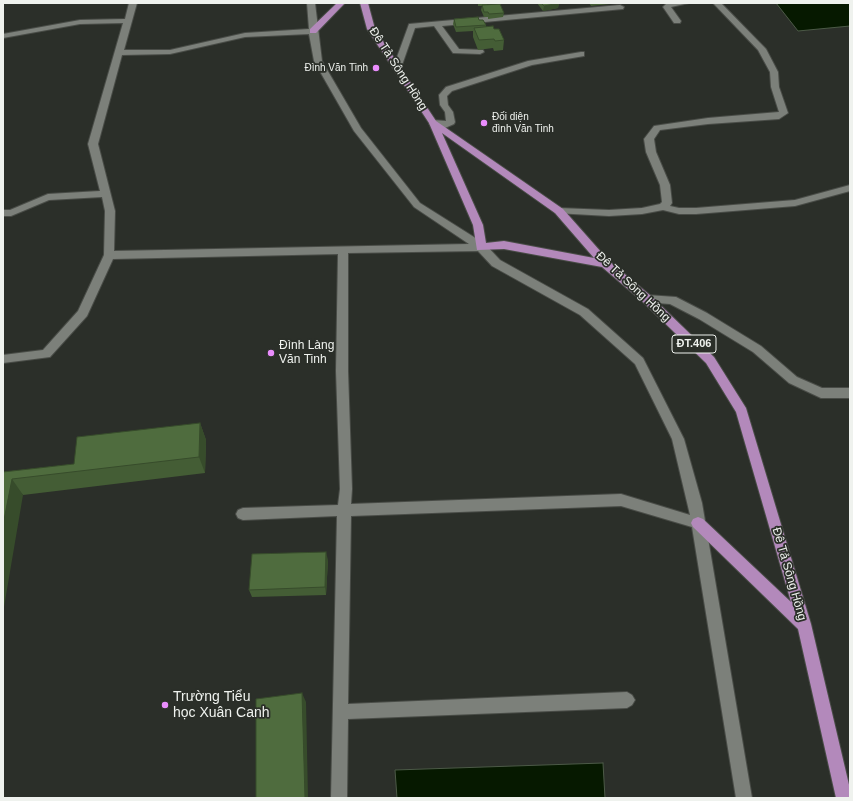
<!DOCTYPE html>
<html>
<head>
<meta charset="utf-8">
<style>
	body { margin:0 }
	#map { position:relative; width:853px; height:801px; overflow:hidden; background:#2b2f29; font-family:Arial,sans-serif }
	canvas { display:block }
	.frame { position:absolute; inset:0; border:4px solid #eff2ee; pointer-events:none }
</style>
</head>
<body>
<div id="map">
<canvas width="853" height="801"></canvas>
<div class="frame"></div>
</div>
<script>
const c = document.querySelector('canvas').getContext('2d');
c.lineJoin = 'round';
function paint(path, color) {
  c.fillStyle = color;
  c.fill(path, 'evenodd');
}
function toPath(rows) {
  const path = new Path2D();
  for (const r of rows) {
    path.moveTo(r[0], r[1]);
    for (let i = 2; i < r.length; i += 2) path.lineTo(r[i], r[i + 1]);
  }
  return path;
}
function trace(path, color, width, dash) {
  c.strokeStyle = color;
  c.lineWidth = width;
  c.lineCap = dash ? 'butt' : 'round';
  c.setLineDash(dash || []);
  c.stroke(path);
}
function write(font, color, halo, rows, align = 'center') {
  c.font = font + ' Arial,sans-serif';
  c.lineWidth = 3.5;
  c.setLineDash([]);
  c.textBaseline = 'middle';
  c.strokeStyle = halo;
  c.fillStyle = color;
  for (const [text, x, y, turn = 0] of rows) {
    c.save();
    c.translate(x, y);
    c.rotate((+turn || 0) * Math.PI / 180);
    c.textAlign = isNaN(turn) ? turn : align;
    if (halo) c.strokeText(text, 0, 0);
    c.fillText(text, 0, 0);
    c.restore();
  }
}
const water = toPath([
	[776,3,850,3,850,26,798,31,776,3],
	[603,763,605,798,397,798,395,770,603,763]
]);
paint(water, '#061900');
trace(water, '#4c5a47', 1);
const minor = toPath([
	[129,3,137,3,124,50,170,50,245,33,309,29,307,3,315,3,322,61,361,128,420,203,485,244,500,260,588,309,643,358,684,439,702,503,752,798,736,798,692,527,621,506,351,516,348,704,627,692,632,695,635,700,632,705,627,708,348,719,347,798,331,798,337,516,243,520,238,518,236,514,238,510,243,508,338,505,340,489,336,371,338,254,113,259,87,316,50,357,3,363,3,355,43,350,78,311,104,255,105,211,102,197,49,200,11,216,3,216,3,210,10,210,48,194,100,191,88,144,123,23,80,24,3,38,3,34,80,20,125,19,129,3],
	[309,34,314,61,354,131,414,207,469,244,114,251,115,211,98,144,122,55,170,54,245,37,309,34],
	[478,251,492,266,580,315,635,364,672,439,690,515,621,494,351,504,352,489,348,371,348,253,478,251],
	[667,3,689,3,671,7,681,21,680,23,674,23,663,7,667,3],
	[713,3,721,3,766,49,778,72,779,87,788,113,779,119,708,124,660,130,654,139,656,152,670,185,672,203,670,206,679,208,696,208,795,200,850,185,850,191,795,206,696,214,679,214,663,210,642,214,609,216,555,213,554,211,559,208,609,210,642,208,660,204,662,202,660,185,646,152,644,139,654,126,708,118,779,112,771,87,770,72,758,50,713,3],
	[620,5,624,7,623,9,442,26,459,49,483,50,484,52,480,54,453,53,434,26,415,28,401,68,397,71,393,68,409,24,620,5],
	[581,52,584,52,584,56,532,65,452,91,447,96,448,105,453,112,455,122,454,124,445,128,430,125,429,123,433,120,446,121,445,112,440,105,439,95,446,87,528,61,581,52],
	[647,295,676,297,707,313,761,346,797,377,822,388,850,388,850,398,821,398,789,383,753,352,699,319,670,304,643,302,642,299,643,296,647,295]
]);
const major = toPath([
	[337,3,345,3,316,33,310,33,310,29,337,3],
	[360,3,368,3,375,29,436,121,563,209,609,261,651,296,714,357,746,408,811,624,850,789,850,798,836,798,798,629,693,527,691,523,693,519,698,517,703,519,791,602,736,412,706,363,643,302,602,267,504,249,477,250,473,225,429,123,367,29,360,3],
	[442,133,555,213,594,258,504,241,486,243,483,225,442,133]
]);
trace(minor, '#494c47', 2);
trace(major, '#494c47', 2);
paint(minor, '#7c807a');
paint(major, '#b389bb');
paint(toPath([
	[478,3,487,3,487,5,504,13,503,17,488,19,488,17,484,17,481,10,482,6,478,6],
	[537,3,559,3,558,8,543,11],
	[589,3,619,3,591,6],
	[454,19,479,20,486,25,486,27,494,29,504,40,503,50,494,51,493,48,478,50,473,37,473,31,456,32,453,24],
	[200,423,206,440,205,473,23,495,3,472,74,464],
	[328,560,326,595,252,597,249,590]
]), '#445d35');
paint(toPath([
	[559,3,558,8,543,11,544,6],
	[200,423,206,440,205,473,199,457],
	[12,479,23,495,3,613,3,525],
	[326,552,328,560,326,595,325,587],
	[302,693,306,702,308,798,305,798]
]), '#374c2b');
const building = toPath([
	[541,3,559,3,544,6,541,3],
	[500,4,504,13,489,14,488,12,484,12,482,5,500,4],
	[478,17,479,20,483,20,486,25,456,27,454,19,478,17],
	[493,26,494,29,499,29,504,40,495,41,494,39,479,40,474,28,493,26],
	[200,423,199,457,12,479,3,525,3,472,74,464,77,437,200,423],
	[326,552,325,587,249,590,252,554,326,552],
	[302,693,305,798,256,798,256,699,302,693]
]);
paint(building, '#4f6c3e');
trace(building, '#374c2b', 1);
for (const [x, y, r, color] of [
	[376,68,4,"#ea8dfd"],
	[484,123,4,"#ea8dfd"],
	[271,353,4,"#ea8dfd"],
	[165,705,4,"#ea8dfd"]
]) {
  const dot = new Path2D();
  dot.arc(x, y, r, 0, 2 * Math.PI);
  c.fillStyle = color;
  c.fill(dot);
  trace(dot, '#2b2f29', 1.5);
}
write('10px', '#eff2ee', '#2b2f29', [
	["Đình Văn Tinh",368,68],
	["Đối diện",492,117,"left"],
	["đình Văn Tinh",492,129,"left"]
], 'right');
for (const [x, y, w] of [
	[694,344,44]
]) {
  const box = new Path2D();
  box.roundRect(x - w / 2, y - 9, w, 18, 3);
  c.fillStyle = '#2b2f29';
  c.fill(box);
  trace(box, '#eff2ee', 1);
}
write('bold 11px', '#eff2ee', null, [
	["ĐT.406",694,344]
]);
write('12px', '#eff2ee', '#2b2f29', [
	["Đê Tả Sông Hồng",398,69,57],
	["Đê Tả Sông Hồng",633,287,43],
	["Đê Tả Sông Hồng",789,574,74]
]);
write('12px', '#eff2ee', '#2b2f29', [
	["Đình Làng",279,346],
	["Văn Tinh",279,360]
], 'left');
write('14px', '#eff2ee', '#2b2f29', [
	["Trường Tiểu",173,697],
	["học Xuân Canh",173,713]
], 'left');
</script>
</body>
</html>
